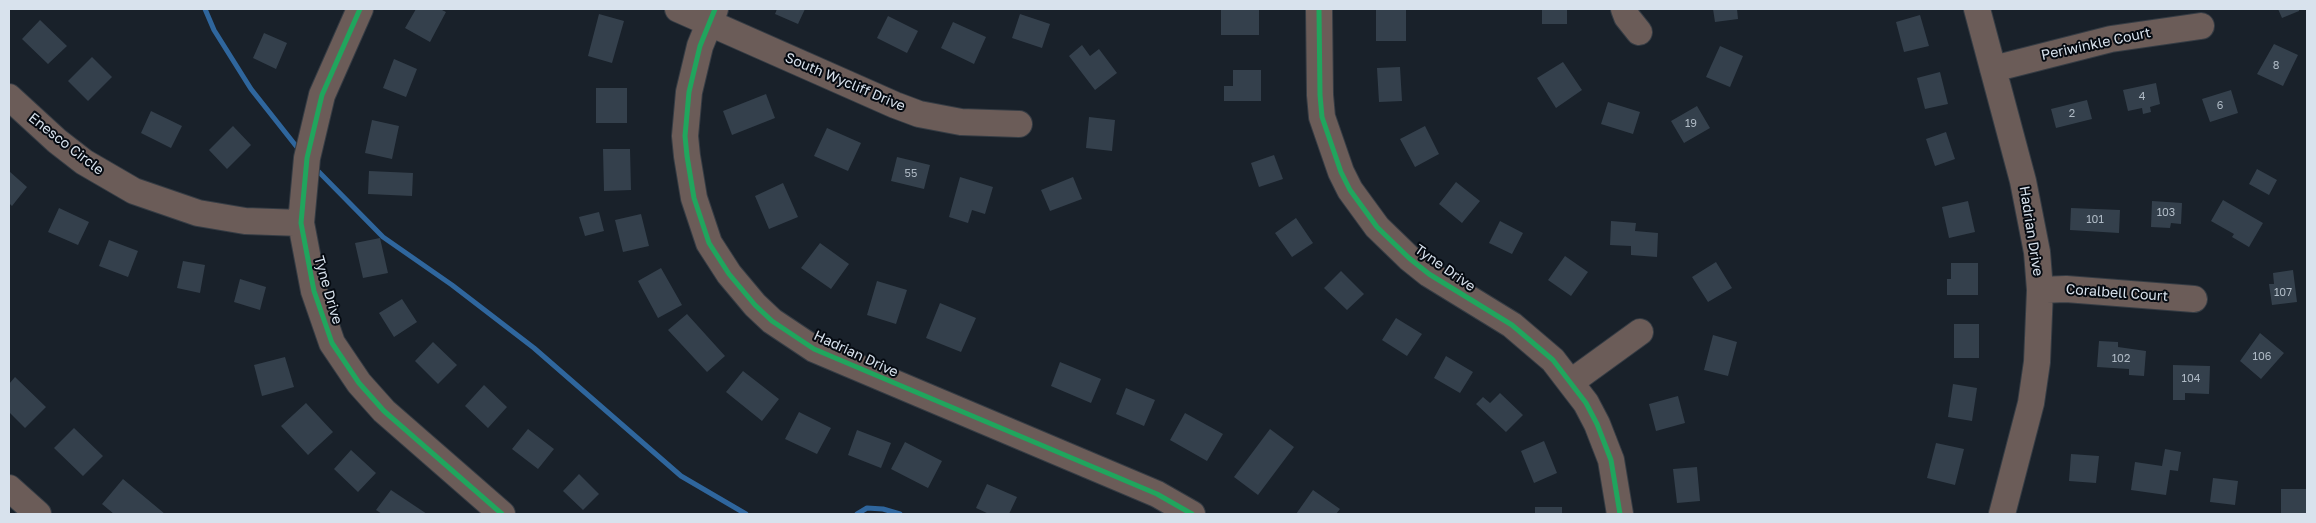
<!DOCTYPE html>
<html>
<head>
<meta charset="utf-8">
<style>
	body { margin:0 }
	#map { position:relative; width:2316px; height:523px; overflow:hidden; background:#19212a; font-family:"Golos Text",sans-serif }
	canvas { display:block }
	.frame { position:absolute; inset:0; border:10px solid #d8e2ed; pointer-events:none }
</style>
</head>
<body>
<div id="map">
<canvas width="2316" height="523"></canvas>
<div class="frame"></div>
</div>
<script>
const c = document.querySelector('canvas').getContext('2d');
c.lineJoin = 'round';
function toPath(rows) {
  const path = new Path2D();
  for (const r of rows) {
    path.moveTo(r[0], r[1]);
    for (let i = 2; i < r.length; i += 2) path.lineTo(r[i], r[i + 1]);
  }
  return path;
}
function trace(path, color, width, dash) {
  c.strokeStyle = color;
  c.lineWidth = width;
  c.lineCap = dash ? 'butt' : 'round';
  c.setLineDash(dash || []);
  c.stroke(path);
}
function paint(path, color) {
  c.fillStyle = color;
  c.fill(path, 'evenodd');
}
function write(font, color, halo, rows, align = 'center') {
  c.font = font + ' "Golos Text",sans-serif';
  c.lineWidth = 4;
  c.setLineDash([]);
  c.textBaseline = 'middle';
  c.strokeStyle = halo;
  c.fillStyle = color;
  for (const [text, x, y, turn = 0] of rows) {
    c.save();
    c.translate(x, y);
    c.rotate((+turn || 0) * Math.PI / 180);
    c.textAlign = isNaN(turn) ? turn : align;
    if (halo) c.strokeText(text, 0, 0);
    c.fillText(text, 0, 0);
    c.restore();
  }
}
trace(toPath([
	[205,9,214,30,251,89,300,151],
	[316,169,383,237,452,285,534,348,681,476,746,514],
	[857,514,867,508,883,509,900,514]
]), '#2f669d', 5);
paint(toPath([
	[416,9,440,9,446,12,430,42,405,28],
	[777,9,805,9,798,24,775,14],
	[1221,9,1259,9,1259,35,1221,35],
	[1376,9,1406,9,1406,41,1376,41],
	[1542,9,1567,9,1567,24,1542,24],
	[1713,9,1737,9,1738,19,1715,22],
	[2278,9,2299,9,2299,11,2282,18],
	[599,14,624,21,612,63,588,56],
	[1020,14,1050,24,1042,48,1012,38],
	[1920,15,1929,46,1904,52,1896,22],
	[888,16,918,31,907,53,877,38],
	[40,20,67,46,48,64,22,39],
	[953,22,986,37,974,64,941,48],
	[264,33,287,43,276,69,253,58],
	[2274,44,2298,55,2283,86,2257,74],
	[1082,45,1090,56,1099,49,1117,73,1095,90,1069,56],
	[1720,46,1743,56,1730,87,1706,77],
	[92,57,112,77,88,101,68,81],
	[394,59,417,69,406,97,383,88],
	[1563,62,1582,90,1556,108,1537,78],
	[1400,67,1402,101,1379,102,1377,68],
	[1233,70,1261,70,1261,101,1224,101,1224,86,1233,86],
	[1940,72,1948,104,1925,109,1917,78],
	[2156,83,2160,104,2150,107,2151,112,2143,114,2142,108,2128,111,2123,90],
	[596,88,627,88,627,123,596,123],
	[2231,90,2238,113,2210,122,2202,99],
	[766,94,775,118,732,135,723,111],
	[2087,100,2092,119,2056,128,2051,109],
	[1608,102,1640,112,1633,134,1601,124],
	[1697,106,1710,128,1684,143,1671,121],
	[151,111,182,126,171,148,141,133],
	[1089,117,1115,120,1112,151,1086,148],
	[372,120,399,126,392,159,365,153],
	[233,126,251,145,227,169,209,150],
	[1425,126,1439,154,1415,167,1400,139],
	[827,128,861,143,848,171,814,156],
	[1946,132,1955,159,1935,166,1926,139],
	[603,149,630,149,631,190,604,191],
	[1274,155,1283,179,1259,187,1251,163],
	[897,157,930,165,924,189,891,181],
	[2257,169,2277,180,2269,195,2249,184],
	[9,171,27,187,12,206,9,203],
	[369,171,413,173,412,196,368,194],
	[960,177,993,187,985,214,972,210,968,223,949,217],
	[1073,177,1082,199,1050,211,1041,190],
	[1456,182,1480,201,1462,223,1439,204],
	[783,183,798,217,769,229,755,196],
	[2223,200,2263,223,2249,247,2232,237,2234,234,2211,221],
	[1968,201,1975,232,1949,238,1942,207],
	[2152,201,2182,203,2181,224,2171,223,2170,228,2151,227],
	[59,208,89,222,78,245,48,232],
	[2071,208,2120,210,2119,233,2070,230],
	[599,212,604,231,585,236,579,217],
	[641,214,649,246,623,252,615,220],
	[1296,218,1313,243,1292,257,1275,233],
	[1500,221,1523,233,1512,254,1489,243],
	[1611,221,1636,223,1635,231,1658,233,1657,257,1631,255,1631,246,1610,245],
	[380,238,388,273,363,278,355,243],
	[109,240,138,251,128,277,99,266],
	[820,243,849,264,831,289,801,268],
	[1565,256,1588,272,1571,296,1548,280],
	[183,261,205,265,200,293,177,288],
	[1716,262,1732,288,1708,302,1692,277],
	[1951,263,1978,263,1978,295,1947,295,1947,279,1951,279],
	[661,268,682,305,658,318,638,281],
	[2293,270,2297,302,2272,305,2269,284,2274,284,2273,273],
	[1341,271,1364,294,1347,310,1324,288],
	[240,279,266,287,260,310,234,302],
	[877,281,907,290,896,324,867,315],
	[402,299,417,322,394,337,379,313],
	[940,303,976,318,961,352,926,338],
	[687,314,725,356,707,372,668,330],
	[1396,318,1422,334,1407,356,1382,340],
	[1954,324,1979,324,1979,358,1954,358],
	[2260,333,2284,353,2261,379,2240,361],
	[1713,335,1737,342,1728,376,1704,370],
	[2099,341,2118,342,2118,347,2146,351,2144,376,2129,375,2129,369,2097,367],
	[433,342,457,365,438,384,415,361],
	[1446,356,1473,372,1460,393,1434,378],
	[285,357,294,387,262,396,254,365],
	[1060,362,1101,379,1091,403,1051,386],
	[2173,365,2210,366,2209,394,2185,393,2185,400,2173,400],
	[743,371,779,399,762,421,726,392],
	[15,377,46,407,25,428,9,412,9,384],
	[1953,384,1977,388,1972,421,1948,417],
	[484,385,507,407,488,428,465,406],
	[1126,388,1155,400,1144,426,1116,414],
	[1500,393,1523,415,1506,432,1476,404,1483,397,1490,403],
	[1678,396,1685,423,1656,431,1649,404],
	[306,403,333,432,308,455,281,426],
	[799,412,831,428,817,454,785,439],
	[1185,413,1223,434,1207,461,1170,440],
	[74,428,103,456,83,476,54,448],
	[528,429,554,449,538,469,512,449],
	[1270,429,1294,447,1258,495,1234,477],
	[857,430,891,443,881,468,848,455],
	[1544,441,1557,473,1534,483,1521,451],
	[905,442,942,461,928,488,891,469],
	[1936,443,1964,449,1955,485,1927,478],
	[2165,449,2181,452,2178,471,2170,470,2166,495,2131,490,2135,462,2162,466],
	[351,450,376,473,358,492,334,469],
	[2071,454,2099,456,2096,483,2069,481],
	[1697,467,1700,501,1677,503,1673,469],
	[579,474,599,494,583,510,563,491],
	[2213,478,2238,481,2235,505,2210,502],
	[123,479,165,514,114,514,102,504],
	[987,484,1017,497,1009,514,989,514,976,508],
	[2281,489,2307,489,2307,514,2281,514],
	[391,490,427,514,382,514,376,510],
	[1313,490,1340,509,1336,514,1296,514],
	[1535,507,1562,507,1562,514,1535,514]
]), '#34404c');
const minor = toPath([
	[360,9,322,95,307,158,301,223,314,291,332,343,359,383,384,411,502,514],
	[678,9,895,105,919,114,961,122,1019,124],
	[715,9,700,46,689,92,685,136,687,156,694,198,709,243,729,274,755,305,772,321,814,349,1157,494,1192,514],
	[1319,9,1320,95,1322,117,1341,172,1350,190,1377,227,1409,258,1429,274,1512,325,1553,360,1586,403,1597,424,1611,460,1620,514],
	[1624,9,1627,17,1639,32],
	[1977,9,2023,181,2037,252,2040,290,2037,362,2031,403,2002,514],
	[1993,69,2111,39,2201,26],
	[9,97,57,141,84,162,134,191,198,213,245,221,301,223],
	[2040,290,2066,289,2194,299],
	[1571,382,1640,332],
	[9,488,38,514]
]);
trace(minor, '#353c44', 28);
trace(minor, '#6b5c58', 26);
trace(toPath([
	[360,9,322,95,307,158,301,223,314,291,332,343,359,383,384,411,502,514],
	[715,9,700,46,689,92,685,136,687,156,694,198,709,243,729,274,755,305,772,321,814,349,1157,494,1192,514],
	[1319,9,1320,95,1322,117,1341,172,1350,190,1377,227,1409,258,1429,274,1512,325,1553,360,1586,403,1597,424,1611,460,1620,514]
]), '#20a55d', 5);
write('11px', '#afbac5', null, [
	["8",2276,66],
	["4",2142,97],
	["6",2220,106],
	["2",2072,114],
	["19",1691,124],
	["55",911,174],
	["103",2166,213],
	["101",2095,220],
	["107",2283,293],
	["106",2262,357],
	["102",2121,359],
	["104",2191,379]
]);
write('14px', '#d8e2ed', '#050a11', [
	["Periwinkle Court",2096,44,-12],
	["South Wycliff Drive",845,82,23],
	["Enesco Circle",66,144,38],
	["Hadrian Drive",2031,231,81],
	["Tyne Drive",1445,268,35],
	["Tyne Drive",328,290,74],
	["Coralbell Court",2117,293,4],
	["Hadrian Drive",856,354,25]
]);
</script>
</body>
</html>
